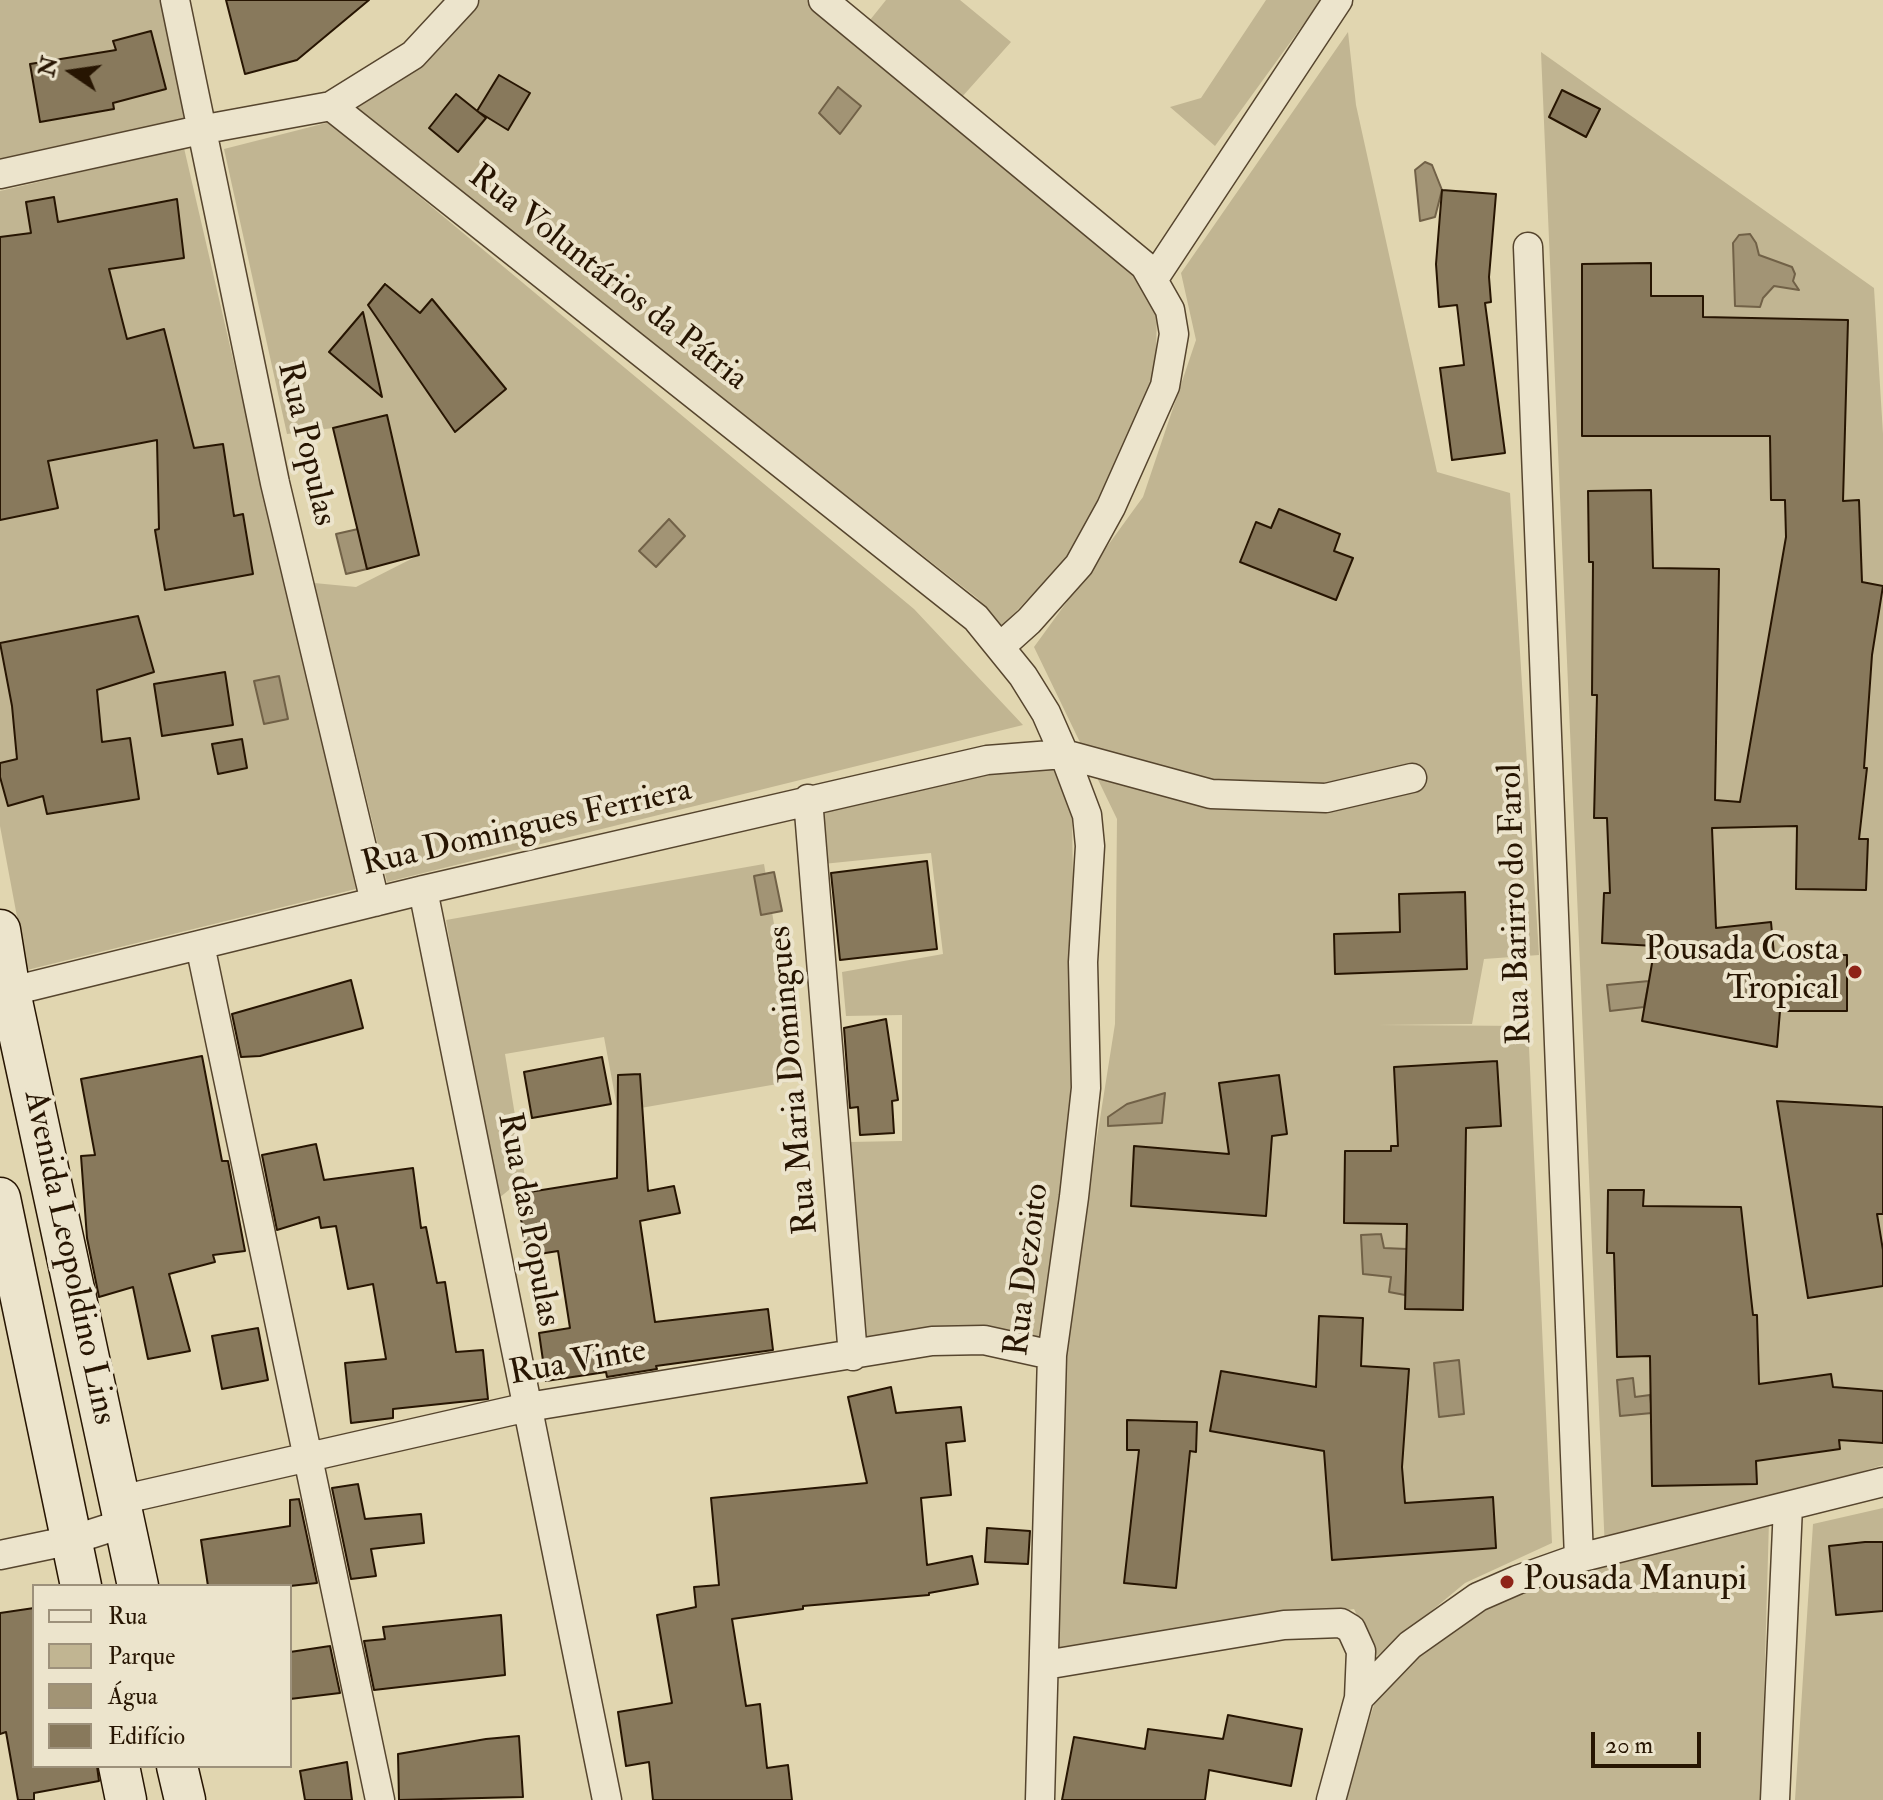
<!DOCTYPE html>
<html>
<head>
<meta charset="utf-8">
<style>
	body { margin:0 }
	#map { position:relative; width:1883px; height:1800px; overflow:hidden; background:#e1d6b0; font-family:"IM FELL Double Pica",serif }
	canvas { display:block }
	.legend { position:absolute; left:32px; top:1584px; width:260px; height:184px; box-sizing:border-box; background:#ece4cc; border:2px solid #9d917b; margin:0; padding:10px 14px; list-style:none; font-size:24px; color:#271502 }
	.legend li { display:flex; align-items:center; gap:16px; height:40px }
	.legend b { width:40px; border:2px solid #9d917b }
	.north { position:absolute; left:32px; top:32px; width:80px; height:80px; -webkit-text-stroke:6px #ece4cc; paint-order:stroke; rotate:283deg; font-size:22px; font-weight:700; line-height:32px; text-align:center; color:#271502 }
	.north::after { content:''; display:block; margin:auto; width:28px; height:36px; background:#271502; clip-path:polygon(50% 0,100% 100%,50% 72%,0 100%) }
	.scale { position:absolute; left:1591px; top:1732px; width:110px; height:36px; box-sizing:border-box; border:4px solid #271502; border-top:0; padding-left:10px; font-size:24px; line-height:28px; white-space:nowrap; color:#271502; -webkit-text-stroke:6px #ece4cc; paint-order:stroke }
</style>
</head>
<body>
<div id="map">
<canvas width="1883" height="1800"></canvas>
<ul class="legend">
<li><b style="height:10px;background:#ece4cc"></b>Rua</li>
<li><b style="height:22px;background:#c1b592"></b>Parque</li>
<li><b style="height:22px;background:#a29475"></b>Água</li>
<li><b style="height:22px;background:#88795c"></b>Edifício</li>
</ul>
<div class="north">N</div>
<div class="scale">20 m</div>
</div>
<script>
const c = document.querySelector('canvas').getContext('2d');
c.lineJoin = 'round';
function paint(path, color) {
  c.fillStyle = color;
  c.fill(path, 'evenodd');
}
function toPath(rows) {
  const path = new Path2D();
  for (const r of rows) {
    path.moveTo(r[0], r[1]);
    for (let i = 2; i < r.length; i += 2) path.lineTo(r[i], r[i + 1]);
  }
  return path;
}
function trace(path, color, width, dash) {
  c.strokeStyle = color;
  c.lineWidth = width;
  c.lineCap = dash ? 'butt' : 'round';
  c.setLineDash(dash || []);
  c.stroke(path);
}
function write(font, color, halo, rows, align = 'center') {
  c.font = font + ' "IM FELL Double Pica",serif';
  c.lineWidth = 8;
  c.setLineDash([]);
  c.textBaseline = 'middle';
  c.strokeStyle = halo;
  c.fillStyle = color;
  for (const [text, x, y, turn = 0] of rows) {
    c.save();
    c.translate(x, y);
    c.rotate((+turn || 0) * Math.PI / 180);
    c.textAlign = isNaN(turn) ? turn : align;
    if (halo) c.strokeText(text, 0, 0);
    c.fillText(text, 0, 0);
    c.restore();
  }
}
paint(toPath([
	[0,0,164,0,187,119,0,160],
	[474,0,807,0,1140,272,1157,313,1155,390,1072,553,1002,626,977,598,348,105],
	[886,0,960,0,1011,42,953,107,866,25],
	[1266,0,1321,0,1215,146,1170,107,1201,98],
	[1348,32,1356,105,1437,472,1510,493,1539,955,1484,959,1472,1024,1378,1025,1528,1026,1552,1543,1465,1583,1377,1656,1354,1609,1058,1652,1063,1352,1115,1024,1117,819,1034,647,1143,497,1196,340,1181,273],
	[1541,52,1874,288,1883,434,1883,1465,1605,1551],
	[330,122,914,609,1023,725,387,882,314,583,356,587,419,555,387,415,333,428,287,434,224,149],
	[184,148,356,889,27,970,0,826,0,191],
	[1054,764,1072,818,1074,940,1071,1051,1076,1099,1044,1344,863,1346,850,1142,902,1141,902,1015,846,1016,842,972,943,954,931,853,823,864,819,808,983,769],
	[764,864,800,1080,618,1112,604,1037,505,1054,525,1177,494,1202,446,920],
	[1883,1508,1883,1800,1795,1800,1813,1524],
	[1769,1521,1761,1800,1343,1800,1375,1702,1421,1650,1487,1602,1584,1569]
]), '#c1b592');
const water = toPath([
	[838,87,861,106,840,134,819,113,838,87],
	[1425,162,1432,165,1442,190,1435,217,1420,221,1415,170,1425,162],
	[1750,234,1756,243,1759,255,1792,267,1795,274,1793,281,1799,290,1774,286,1763,298,1760,307,1735,306,1733,243,1739,235,1750,234],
	[669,519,685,536,656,567,639,551,669,519],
	[358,529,367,569,346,574,336,534,358,529],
	[279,676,288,719,264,724,254,681,279,676],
	[774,872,782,911,761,915,754,876,774,872],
	[1649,981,1644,1007,1610,1011,1607,985,1649,981],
	[1165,1093,1162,1123,1108,1126,1108,1117,1127,1104,1165,1093],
	[1381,1234,1384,1248,1407,1249,1405,1295,1389,1292,1391,1277,1363,1274,1361,1235,1381,1234],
	[1459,1360,1464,1414,1439,1417,1434,1363,1459,1360],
	[1633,1378,1635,1397,1650,1395,1652,1413,1620,1416,1617,1380,1633,1378]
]);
paint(water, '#a29475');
trace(water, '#716147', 2);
const building = toPath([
	[226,0,369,0,297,60,245,74,226,0],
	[151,31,166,89,113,103,114,109,40,122,30,64,116,50,113,41,151,31],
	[499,75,530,93,508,130,477,111,499,75],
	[1562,90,1600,109,1586,137,1549,117,1562,90],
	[456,94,486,118,458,152,429,128,456,94],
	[1442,190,1496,194,1489,277,1491,302,1485,303,1505,453,1452,460,1440,368,1464,365,1457,305,1439,307,1436,264,1442,190],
	[54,197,58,222,177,199,184,258,109,269,127,339,164,329,194,448,223,444,234,516,243,514,253,574,165,590,155,530,159,529,157,440,48,461,58,508,0,520,0,237,31,233,26,202,54,197],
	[1651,263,1651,296,1703,296,1703,317,1848,320,1843,501,1859,500,1862,582,1883,586,1872,655,1864,768,1867,768,1859,839,1868,839,1866,890,1796,889,1797,826,1712,828,1716,928,1771,922,1774,955,1847,955,1847,1011,1780,1011,1777,1047,1642,1021,1655,946,1602,943,1604,893,1610,893,1607,818,1594,818,1597,695,1592,695,1593,562,1589,562,1588,491,1651,490,1653,568,1719,569,1715,800,1740,802,1786,537,1785,500,1771,500,1770,436,1582,436,1582,264,1651,263],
	[385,284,420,313,432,299,506,389,455,432,368,305,385,284],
	[363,312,382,397,329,352,363,312],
	[387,415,419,555,367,569,333,428,387,415],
	[1279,509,1340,534,1334,551,1353,558,1336,600,1240,562,1256,522,1271,528,1279,509],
	[138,616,154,672,97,690,102,742,130,738,139,799,47,814,43,796,8,806,0,777,0,763,17,759,12,706,0,643,138,616],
	[225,672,233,725,162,736,154,684,225,672],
	[242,739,247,768,218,774,212,744,242,739],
	[927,861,937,949,840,960,831,873,927,861],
	[1465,892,1467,969,1335,974,1334,934,1400,932,1399,894,1465,892],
	[351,980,363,1028,260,1056,241,1057,232,1014,351,980],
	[886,1019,898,1100,892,1101,894,1133,860,1135,858,1107,850,1108,844,1028,886,1019],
	[202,1056,222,1161,228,1161,245,1251,213,1255,215,1262,169,1274,190,1351,148,1359,133,1287,99,1297,87,1238,81,1156,95,1155,81,1079,202,1056],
	[602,1057,611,1104,532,1118,524,1072,602,1057],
	[1497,1061,1501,1126,1466,1128,1463,1310,1405,1309,1407,1224,1344,1223,1345,1151,1391,1151,1391,1146,1398,1146,1394,1067,1497,1061],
	[640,1074,648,1191,674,1186,680,1213,640,1221,655,1322,768,1309,773,1350,656,1366,657,1369,607,1377,606,1372,546,1381,539,1333,570,1328,558,1251,527,1256,517,1194,617,1178,618,1075,640,1074],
	[1279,1075,1287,1134,1272,1136,1266,1216,1131,1206,1134,1146,1229,1154,1219,1083,1279,1075],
	[1777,1101,1883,1107,1883,1214,1877,1214,1883,1250,1883,1286,1808,1298,1777,1101],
	[316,1144,324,1180,413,1168,421,1228,426,1227,437,1283,445,1282,456,1352,483,1350,488,1399,393,1409,393,1418,351,1423,345,1363,386,1359,373,1284,348,1289,336,1226,321,1228,319,1217,277,1230,262,1155,316,1144],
	[1608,1190,1644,1190,1643,1206,1741,1207,1753,1315,1757,1315,1759,1384,1831,1374,1833,1387,1883,1391,1883,1443,1839,1440,1840,1449,1756,1461,1757,1484,1652,1486,1650,1356,1617,1357,1614,1253,1607,1253,1608,1190],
	[1319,1316,1363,1318,1361,1366,1409,1369,1402,1467,1405,1503,1493,1497,1496,1548,1332,1560,1324,1451,1210,1431,1221,1371,1316,1387,1319,1316],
	[258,1328,268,1380,222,1389,212,1336,258,1328],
	[891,1387,896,1413,961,1407,965,1441,946,1443,951,1495,921,1498,927,1565,972,1556,978,1584,929,1593,929,1595,803,1606,803,1609,732,1619,746,1706,760,1704,767,1768,788,1765,792,1800,653,1800,649,1762,626,1766,618,1712,672,1703,657,1615,696,1607,694,1587,719,1585,711,1498,867,1483,848,1397,891,1387],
	[1127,1420,1197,1422,1196,1452,1190,1451,1176,1588,1124,1583,1139,1450,1127,1450,1127,1420],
	[358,1484,365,1519,421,1514,424,1543,371,1549,376,1576,351,1579,332,1488,358,1484],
	[299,1499,317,1583,290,1586,208,1586,201,1540,290,1526,290,1500,299,1499],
	[987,1528,1030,1531,1028,1564,985,1562,987,1528],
	[1865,1542,1883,1542,1883,1611,1836,1615,1829,1546,1865,1542],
	[34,1608,34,1766,97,1766,99,1781,34,1793,34,1800,18,1800,6,1732,0,1734,0,1613,34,1608],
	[501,1615,505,1675,374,1690,364,1641,385,1639,383,1627,501,1615],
	[330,1646,340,1693,290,1699,290,1652,330,1646],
	[1228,1715,1302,1729,1291,1786,1209,1770,1205,1800,1062,1800,1074,1737,1145,1749,1148,1729,1223,1739,1228,1715],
	[519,1736,523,1797,399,1800,398,1754,486,1739,519,1736],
	[347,1762,352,1800,305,1800,300,1771,347,1762]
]);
paint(building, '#88795c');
trace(building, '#271502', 2);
const street = toPath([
	[175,0,275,483,375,902],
	[823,0,1145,266,1170,310,1174,334,1165,386,1111,507,1079,565,1029,621,1000,647],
	[331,106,413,55,464,0],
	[0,174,200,130,331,106,976,618,1023,676,1046,713,1064,754,1087,815,1090,846,1083,962,1086,1088,1074,1197,1052,1355,1040,1800],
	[1528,247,1579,1558],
	[1153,280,1338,0],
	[808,799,853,1356],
	[423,890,607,1800],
	[200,945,380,1800],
	[0,994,423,890,987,760,1064,754,1211,794,1326,798,1412,778],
	[120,1500,528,1407,932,1341,984,1340,1052,1355],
	[0,1555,72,1540,125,1523],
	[1045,1665,1284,1625,1341,1623,1351,1629,1361,1651,1359,1698],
	[1331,1800,1359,1698,1410,1645,1478,1597,1517,1580,1579,1558,1883,1482],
	[1775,1800,1788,1506]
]);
const secondary = toPath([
	[0,930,10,992,138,1586],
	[0,1198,81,1586],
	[119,1766,126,1800],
	[177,1766,185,1800]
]);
trace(street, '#56452e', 31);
trace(secondary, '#271502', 43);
trace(street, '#ece4cc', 28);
trace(secondary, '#ece4cc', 40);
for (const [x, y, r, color] of [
	[1855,972,8,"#8f2418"],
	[1507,1582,8,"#8f2418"]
]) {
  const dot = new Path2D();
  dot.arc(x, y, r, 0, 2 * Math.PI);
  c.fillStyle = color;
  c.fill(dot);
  trace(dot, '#ece4cc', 3);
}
write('34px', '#271502', '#ece4cc', [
	["Rua Voluntários da Pátria",607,279,38],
	["Rua Populas",305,444,77],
	["Rua Domingues Ferriera",527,829,-13],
	["Rua Barirro do Farol",1517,904,-92],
	["Rua Maria Domingues",795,1080,-95],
	["Rua das Populas",527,1220,79],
	["Avenida Leopoldino Lins",68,1258,78],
	["Rua Dezoito",1029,1270,-83],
	["Rua Vinte",578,1364,-10]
]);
write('34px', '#271502', '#ece4cc', [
	["Pousada Costa",1839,952],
	["Tropical",1839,991],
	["Pousada Manupi",1523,1582,"left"]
], 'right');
</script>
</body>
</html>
